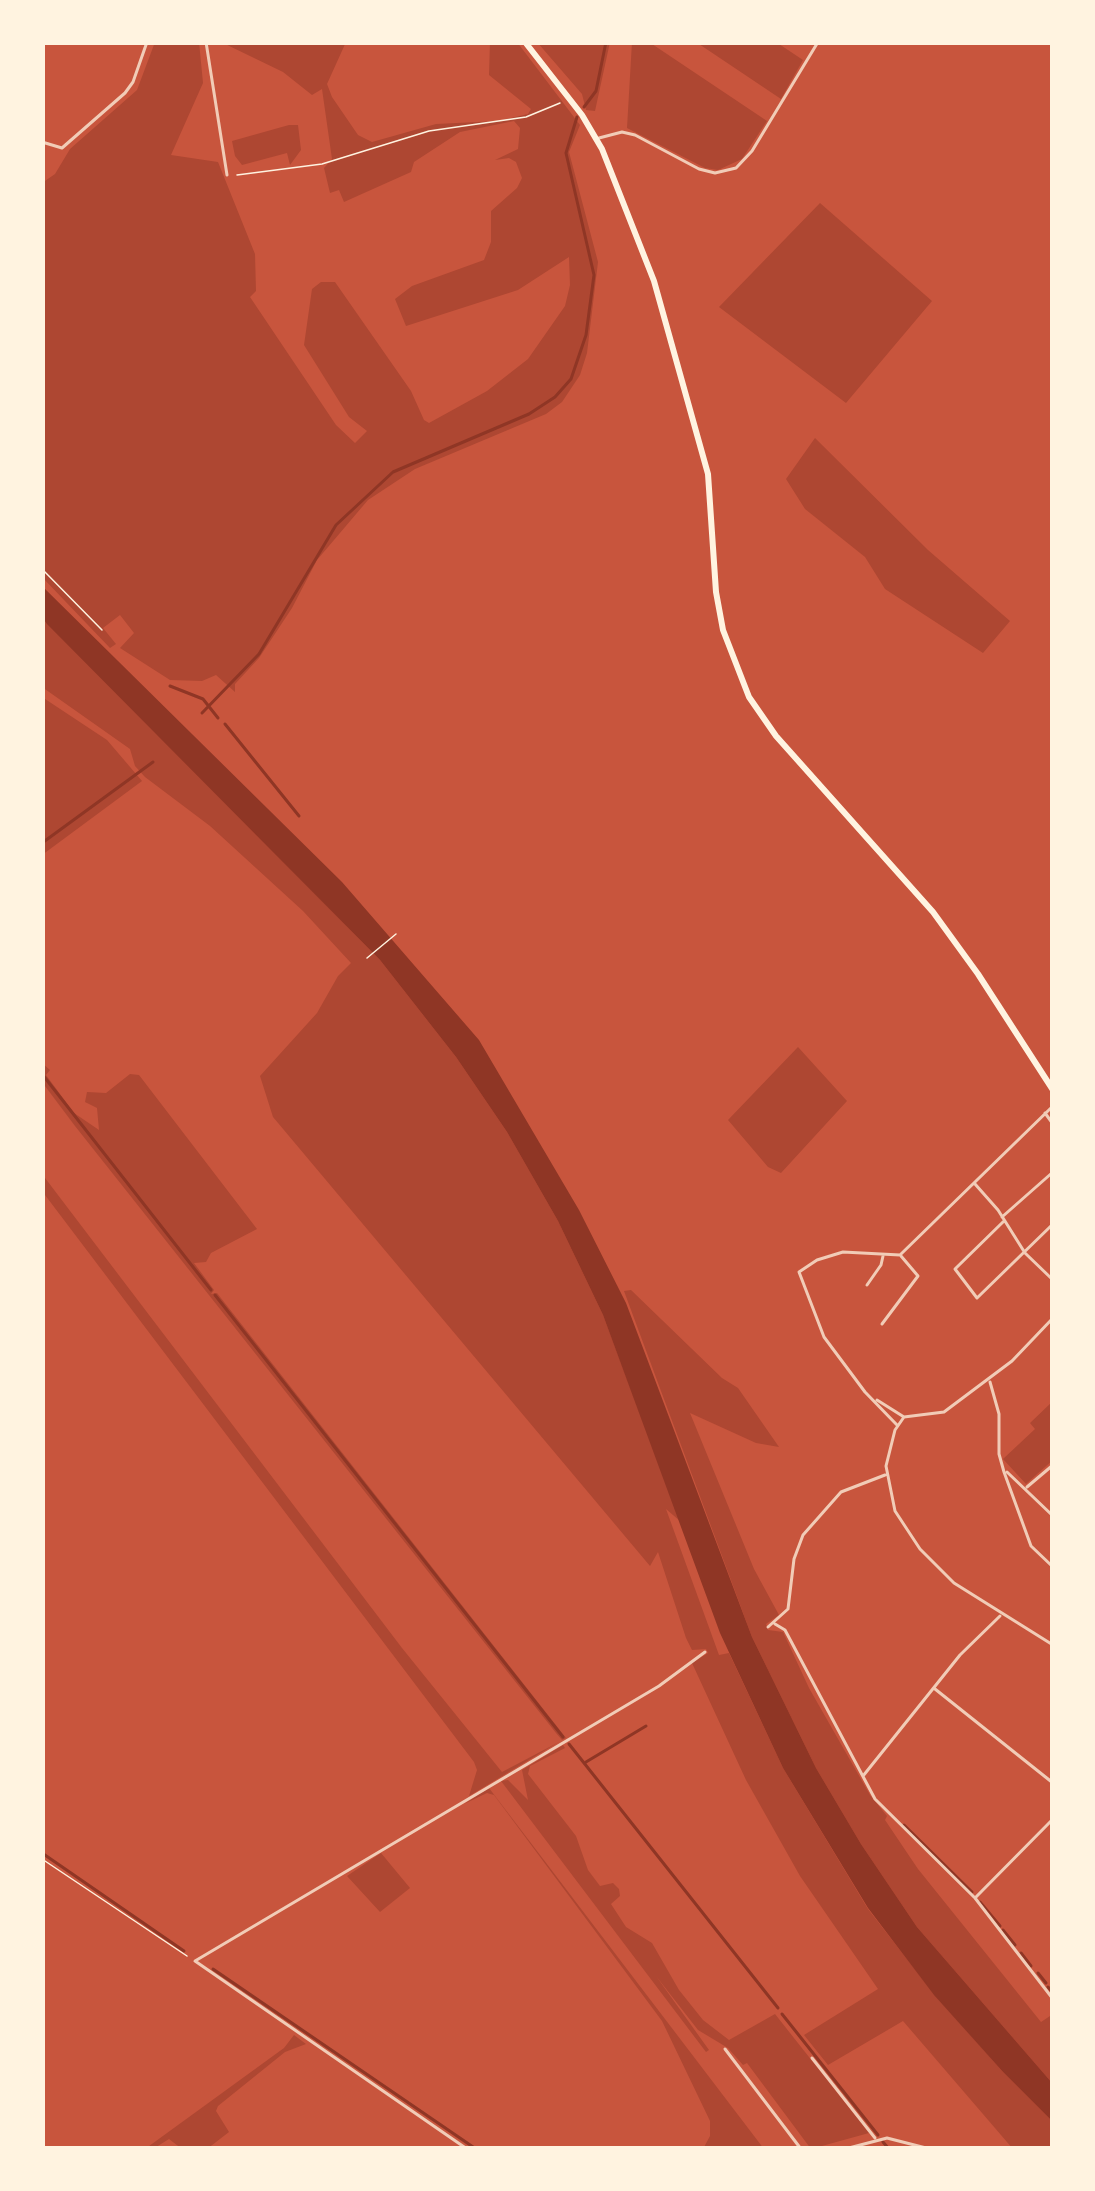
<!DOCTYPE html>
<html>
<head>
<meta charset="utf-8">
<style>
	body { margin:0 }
	#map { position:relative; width:1095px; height:2191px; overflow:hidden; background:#c8553d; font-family:"DejaVu Sans",sans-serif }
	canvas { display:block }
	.frame { position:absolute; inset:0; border:45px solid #fff3e0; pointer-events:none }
</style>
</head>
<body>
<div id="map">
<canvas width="1095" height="2191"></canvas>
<div class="frame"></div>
</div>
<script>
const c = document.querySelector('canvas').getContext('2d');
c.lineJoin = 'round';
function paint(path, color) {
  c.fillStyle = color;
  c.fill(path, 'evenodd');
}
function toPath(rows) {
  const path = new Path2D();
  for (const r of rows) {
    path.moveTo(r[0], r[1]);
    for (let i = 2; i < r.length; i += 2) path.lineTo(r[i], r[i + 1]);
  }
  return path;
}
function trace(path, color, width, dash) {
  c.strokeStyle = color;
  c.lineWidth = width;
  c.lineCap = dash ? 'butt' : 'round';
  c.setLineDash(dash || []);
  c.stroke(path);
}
paint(toPath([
	[155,42,199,42,203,83,171,155,218,162,255,254,256,291,250,297,336,425,355,443,367,431,349,417,304,345,312,289,321,282,335,282,411,391,424,420,429,423,487,391,528,359,565,306,570,285,569,257,518,290,406,326,395,299,412,286,484,260,491,242,491,211,517,188,522,178,516,162,509,158,495,160,518,149,520,128,514,121,460,132,414,162,411,172,344,202,339,190,330,193,324,168,332,159,322,89,312,95,283,72,221,42,346,42,327,84,332,97,358,135,372,142,436,124,498,121,528,114,531,109,489,75,490,42,517,42,580,125,569,152,598,262,587,353,580,375,562,402,546,414,415,469,368,500,317,560,292,608,259,658,235,684,235,692,216,675,202,681,170,680,120,648,134,633,120,615,103,628,116,644,110,648,42,577,42,183,55,174,70,149,137,90],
	[537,42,610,42,595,111,586,110,582,94],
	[632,42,649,42,767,121,742,159,718,170,705,168,627,128],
	[696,42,776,42,803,60,781,99],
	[289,125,298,125,301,150,290,165,287,153,242,165,235,156,232,141],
	[820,203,932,301,846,403,719,307],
	[815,438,928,550,1010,621,983,653,885,589,865,557,805,509,786,479],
	[42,617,380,960,456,1057,507,1132,558,1221,603,1315,680,1521,666,1509,719,1655,729,1653,783,1768,868,1909,934,1994,1003,2072,1053,2122,1053,2149,1013,2149,903,2021,828,2065,804,2035,878,1989,800,1876,746,1780,692,1663,708,1653,706,1649,692,1650,686,1638,658,1552,650,1566,273,1117,260,1076,317,1013,338,976,351,963,303,911,210,826,145,777,135,766,130,749,42,687],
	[42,697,107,740,142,781,42,855],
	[798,1047,847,1101,781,1173,768,1167,728,1120],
	[42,1063,50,1070,46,1075,74,1113,99,1130,97,1108,85,1102,87,1092,106,1093,130,1074,139,1075,257,1229,211,1253,206,1262,194,1263,214,1290,211,1294,217,1293,566,1738,562,1740,556,1733,75,1126,42,1082],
	[42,1174,402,1648,502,1772,559,1742,469,1796,477,1770,474,1762,42,1191],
	[631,1290,722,1378,738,1388,779,1447,756,1443,690,1413,754,1569,779,1615,766,1624,768,1630,783,1632,809,1688,870,1795,887,1816,885,1820,918,1869,1041,2022,1053,2014,1053,2084,917,1927,861,1844,816,1768,752,1637,624,1291],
	[1053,1401,1053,1460,1026,1484,1003,1459,1035,1429,1030,1423],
	[563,1745,565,1748,530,1766,528,1774,576,1836,588,1870,600,1886,613,1883,619,1889,620,1896,611,1904,626,1927,652,1943,679,1990,703,2020,729,2040,775,2014,869,2133,811,2149,747,2063,743,2065,728,2048,698,2030,656,1976,709,2050,706,2052,501,1781,508,1780,528,1800,522,1770],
	[489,1788,764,2149,703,2149,710,2136,710,2121,662,2021,494,1795,487,1793,464,1804],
	[381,1853,410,1888,380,1912,347,1876],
	[294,2035,306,2044,285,2052,218,2106,216,2111,229,2132,207,2149,182,2149,169,2139,153,2149,145,2149,284,2048]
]), '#ae4732');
paint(toPath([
	[42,586,342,882,479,1040,579,1210,626,1303,752,1637,816,1768,861,1844,917,1927,1053,2084,1053,2122,1003,2072,934,1995,868,1908,783,1768,720,1633,603,1315,558,1221,507,1132,456,1057,380,960,47,624,42,617]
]), '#8f3625');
trace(toPath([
	[584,107,596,91,606,42],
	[170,686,203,699,218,718],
	[202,713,259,654,336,525,393,472,529,414,555,397,571,379,586,335,594,275,566,153,577,117],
	[225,724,299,816],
	[42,843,153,762],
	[42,1074,211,1290],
	[215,1295,563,1737],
	[569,1744,778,2008],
	[586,1762,646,1726],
	[904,1825,972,1892],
	[42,1853,184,1951],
	[980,1902,1000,1926],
	[1003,1930,1015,1945],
	[1021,1953,1031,1966],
	[213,1969,476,2149],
	[1038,1973,1046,1983],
	[1048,1987,1053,1993],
	[782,2014,878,2135],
	[883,2142,889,2149]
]), '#8f3625', 3);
trace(toPath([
	[237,175,322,164,429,131,526,117,560,103],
	[42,569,102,630],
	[367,958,396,934],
	[42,1859,187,1956]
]), '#fff3e0', 1.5);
trace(toPath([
	[206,42,227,175],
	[42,142,62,148,125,93,133,82,147,42],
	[1045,1113,1053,1124],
	[975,1184,998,1210,1025,1253,1053,1280],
	[1002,1217,1053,1172],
	[1004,1221,955,1269,977,1298,1053,1224],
	[867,1285,881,1265,883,1256],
	[882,1324,918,1276,901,1256],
	[990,1382,999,1414,999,1454,1004,1472,1031,1546,1053,1567],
	[877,1400,904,1417,944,1412,1012,1361,1053,1318],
	[904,1417,895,1430,886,1466,895,1511,920,1549,954,1583,1053,1645],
	[897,1425,865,1392,824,1337,799,1272,817,1260,843,1252,900,1255,1053,1106],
	[1007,1472,1053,1516],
	[1027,1487,1053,1465],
	[775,1624,785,1630,875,1799,975,1898,1053,1999],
	[768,1627,788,1609,794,1559,803,1535,841,1492,885,1475],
	[935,1689,1053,1783],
	[863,1776,960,1655,1000,1616],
	[976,1897,1053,1819],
	[725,2049,801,2149],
	[812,2058,875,2138],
	[467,2149,195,1961,659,1686,705,1652]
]), '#f1ccb7', 3);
trace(toPath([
	[599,138,622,132,635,135,699,169,715,173,736,168,752,151,818,42],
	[845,2149,887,2138,930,2149]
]), '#f1ccb7', 3);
trace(toPath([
	[525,42,582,115,602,149,654,281,708,474,716,592,723,630,749,697,776,736,933,912,978,974,1053,1090]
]), '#fff3e0', 6);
</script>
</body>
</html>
